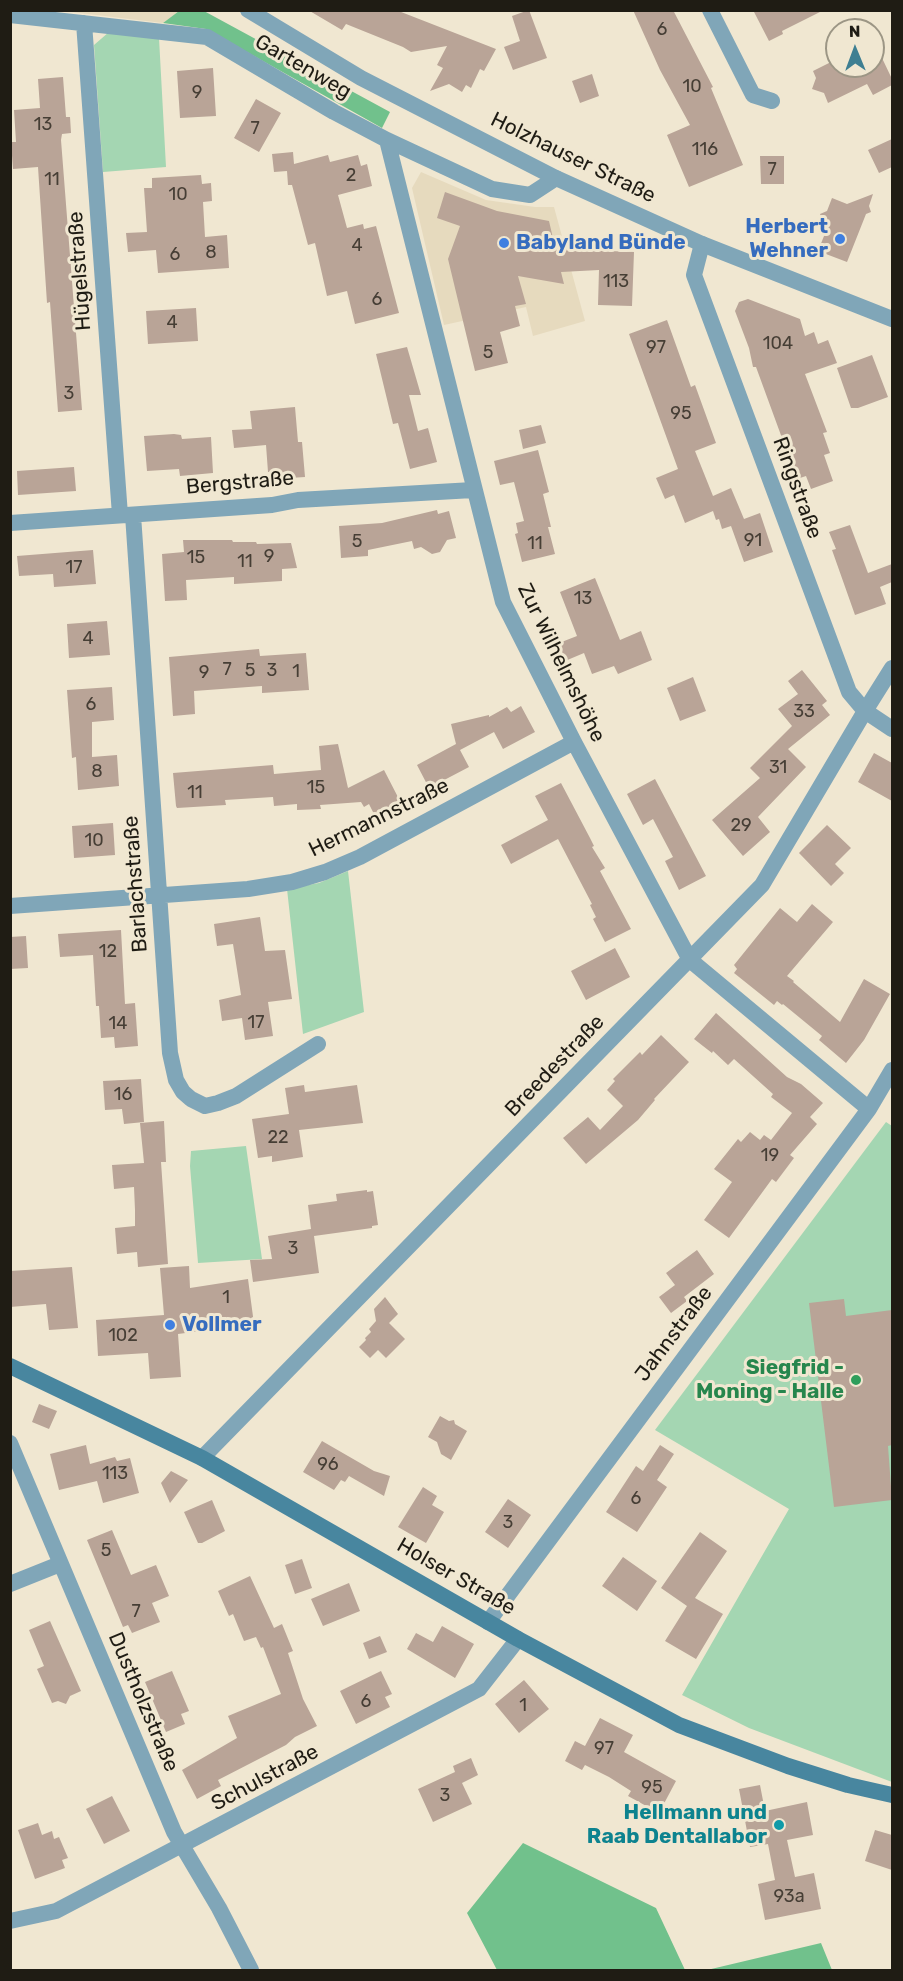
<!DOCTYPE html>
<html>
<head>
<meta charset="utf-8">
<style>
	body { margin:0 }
	#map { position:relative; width:903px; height:1981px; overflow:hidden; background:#f0e7d1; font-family:Rubik,sans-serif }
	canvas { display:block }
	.frame { position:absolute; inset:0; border:12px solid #1f1c14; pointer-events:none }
	.north { position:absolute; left:825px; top:18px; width:60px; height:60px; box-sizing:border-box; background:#f0e7d1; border:2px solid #9c9685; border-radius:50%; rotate:359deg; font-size:16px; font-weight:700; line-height:24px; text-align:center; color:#1f1c14 }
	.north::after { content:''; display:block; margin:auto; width:21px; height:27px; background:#3e7f92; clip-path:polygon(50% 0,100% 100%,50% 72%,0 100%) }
</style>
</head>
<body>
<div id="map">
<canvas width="903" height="1981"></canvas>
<div class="frame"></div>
<div class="north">N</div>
</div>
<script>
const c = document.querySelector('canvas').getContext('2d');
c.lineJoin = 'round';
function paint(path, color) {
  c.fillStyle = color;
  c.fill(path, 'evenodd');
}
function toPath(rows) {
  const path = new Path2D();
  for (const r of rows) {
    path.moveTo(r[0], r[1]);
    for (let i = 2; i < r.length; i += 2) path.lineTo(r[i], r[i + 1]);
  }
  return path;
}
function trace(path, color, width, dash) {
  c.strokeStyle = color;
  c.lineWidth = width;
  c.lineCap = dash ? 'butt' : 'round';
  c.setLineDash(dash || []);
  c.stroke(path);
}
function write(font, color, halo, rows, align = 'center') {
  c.font = font + ' Rubik,sans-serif';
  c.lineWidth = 6;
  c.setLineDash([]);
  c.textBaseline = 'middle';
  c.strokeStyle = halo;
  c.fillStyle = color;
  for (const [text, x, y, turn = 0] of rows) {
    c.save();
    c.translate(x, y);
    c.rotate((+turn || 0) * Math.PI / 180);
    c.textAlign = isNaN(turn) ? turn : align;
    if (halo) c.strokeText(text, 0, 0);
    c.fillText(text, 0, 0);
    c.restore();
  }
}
paint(toPath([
	[63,11,179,11,163,23],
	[421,172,486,200,535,207,554,207,585,321,533,336,526,307,444,325,412,188]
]), '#e6dabe');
paint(toPath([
	[109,32,159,38,166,167,103,172,94,45],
	[348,871,364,1012,303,1034,287,889,319,883],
	[886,1122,892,1126,892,1782,749,1728,682,1695,789,1509,655,1430],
	[246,1146,262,1259,198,1263,190,1166,191,1151]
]), '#a4d6b2');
paint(toPath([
	[179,11,204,11,390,112,382,128,206,29,163,23],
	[523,1843,656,1908,685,1970,497,1970,467,1913],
	[821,1943,832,1970,707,1970]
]), '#71c18c');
paint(toPath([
	[308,10,396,10,496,49,484,71,480,69,471,88,466,85,462,92,449,84,430,91,443,68,437,65,447,46,411,52,403,47,346,24,342,30],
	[529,10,547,58,513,70,504,47,520,41,512,16],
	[633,10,673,10,713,87,711,88,743,165,689,187,667,135,690,125,660,70],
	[753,10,824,10,782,31,783,34,769,41],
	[882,58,892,79,892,85,873,95,867,84,828,103,824,93,812,89,816,78,813,71,837,59,837,66,873,66,873,63],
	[213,68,216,116,180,118,177,71],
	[592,74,599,96,580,103,572,81],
	[63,77,66,117,70,117,71,133,62,134,61,140,82,410,58,412,50,302,47,303,38,167,13,169,11,142,16,142,14,110,40,108,38,79],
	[256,99,281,113,259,152,234,138],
	[892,139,892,167,879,173,868,150],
	[293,152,294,164,328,155,330,162,358,155,361,166,367,164,372,186,338,195,347,228,363,224,364,229,376,226,399,313,355,324,347,291,327,296,315,243,308,245,292,185,288,185,287,171,274,172,272,154],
	[760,156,784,156,784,184,761,184],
	[201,175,202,184,211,183,212,201,203,202,205,237,227,235,229,268,158,273,156,250,128,252,126,233,147,232,144,188,152,188,152,178],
	[445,192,497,211,549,221,555,247,584,244,584,250,634,252,632,306,598,305,599,270,561,272,564,284,518,276,526,304,515,306,520,326,500,332,508,363,475,371,448,259,460,226,437,218],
	[873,194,869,206,871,212,866,214,847,262,818,251,828,226,825,227,820,214,827,211,832,198,847,204],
	[748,299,800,319,805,336,814,332,818,344,828,340,837,363,805,374,827,432,823,433,830,453,824,455,833,481,811,489,806,476,797,479,756,367,753,367,749,348,735,311,739,302],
	[196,308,198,341,148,344,146,311],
	[667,320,691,387,695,385,716,443,695,451,713,496,731,488,744,519,760,513,773,552,744,562,731,526,722,529,719,519,716,520,713,511,685,523,674,495,665,499,656,478,678,469,629,334],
	[407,347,421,395,409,395,418,431,428,428,437,462,410,469,398,423,393,424,376,354],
	[872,355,888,397,858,408,851,408,837,368],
	[295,407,298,442,302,442,305,477,274,479,274,472,268,472,266,445,234,448,232,430,252,429,250,411],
	[541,425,546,443,523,449,519,430],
	[174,434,181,435,182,439,211,437,213,473,180,476,179,469,147,471,144,436],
	[538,450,549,492,543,494,551,527,548,527,555,554,522,562,515,534,518,533,516,523,524,521,514,482,500,485,494,461],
	[74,467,76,491,18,495,17,471],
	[437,510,438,514,449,511,456,538,447,540,440,552,432,554,421,547,414,549,412,541,368,550,368,556,341,558,339,526,382,523],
	[850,525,868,573,892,564,892,582,880,587,886,604,855,615,832,550,836,549,829,532],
	[183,540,232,540,233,542,256,542,257,544,291,543,297,568,282,569,282,581,234,584,234,577,186,580,187,600,165,601,162,554,184,552],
	[93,550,96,584,54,587,53,574,19,576,17,556],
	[595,578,620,640,641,631,652,660,618,674,614,666,592,674,584,653,565,661,559,643,577,636,560,592],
	[107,621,110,655,69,658,67,624],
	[259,649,260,656,306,653,309,690,262,693,262,686,194,691,195,714,173,716,169,657],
	[802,670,827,701,822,705,830,715,788,749,806,767,758,817,770,832,743,856,712,820,760,778,750,768,792,726,778,709,798,694,788,681],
	[693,677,706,711,680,721,667,688],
	[112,687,114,720,92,722,92,757,117,755,119,786,78,790,76,757,72,758,67,690],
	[521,706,535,732,503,749,494,732,460,750,469,767,429,788,417,765,456,744,451,724,489,715,489,717,507,707,511,712],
	[338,744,348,788,384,770,401,803,375,816,369,804,364,807,361,802,320,805,321,809,297,810,297,804,274,806,273,797,225,800,226,805,177,808,176,806,173,773,273,765,274,774,321,770,319,746],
	[874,753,892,763,892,801,858,782],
	[655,779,706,876,679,890,665,861,673,857,653,819,643,825,627,794],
	[561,783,590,838,594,846,592,847,605,868,600,871,631,929,605,942,593,919,596,917,590,905,592,904,558,839,511,864,501,845,548,820,535,796],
	[113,823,115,855,74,858,72,826],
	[827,825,851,848,835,864,844,873,831,886,799,853],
	[812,904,833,922,787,976,794,981,793,982,840,1022,864,979,890,994,864,1040,846,1063,819,1040,822,1036,783,1004,782,1005,777,1001,774,1005,734,973,737,969,734,965,780,908,797,922],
	[260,917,265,951,285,950,292,999,268,1002,273,1036,245,1040,242,1018,222,1021,219,1000,241,995,233,944,217,946,214,924],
	[121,930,125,1004,135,1003,138,1046,115,1048,114,1037,101,1038,99,1006,96,1006,93,955,60,957,58,934],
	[26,936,28,968,10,969,10,937],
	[615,948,630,977,586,1000,571,971],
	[716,1013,787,1077,801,1084,823,1103,810,1117,817,1124,790,1155,794,1158,776,1182,772,1179,729,1238,704,1220,732,1182,714,1169,738,1139,741,1142,750,1132,760,1140,764,1135,771,1140,792,1113,771,1097,773,1094,734,1059,728,1065,713,1051,712,1053,694,1039],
	[661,1035,689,1062,654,1099,655,1100,638,1120,586,1164,563,1138,588,1117,600,1130,623,1106,607,1090,615,1081,613,1079,640,1052,642,1055],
	[141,1079,144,1122,124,1124,122,1109,105,1110,103,1081],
	[304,1085,305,1092,357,1085,363,1123,299,1130,303,1157,272,1162,272,1156,258,1158,252,1119,289,1114,285,1088],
	[164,1121,166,1162,161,1162,168,1264,138,1267,137,1252,117,1254,115,1228,135,1226,135,1210,134,1187,114,1189,112,1165,144,1163,140,1123],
	[367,1190,367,1192,373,1191,378,1225,372,1226,372,1228,314,1236,319,1273,253,1282,250,1260,272,1259,268,1236,311,1229,308,1205,337,1201,336,1194],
	[697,1250,714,1274,684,1297,687,1301,671,1313,659,1297,675,1285,666,1273],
	[189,1266,190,1288,248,1279,254,1324,178,1334,181,1377,150,1379,148,1353,98,1356,96,1320,164,1315,160,1268],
	[72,1267,78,1328,49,1330,46,1304,10,1307,10,1271],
	[385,1297,398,1314,389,1323,405,1339,386,1358,378,1350,370,1358,359,1347,366,1340,365,1338,371,1332,369,1329,376,1321,374,1309],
	[844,1299,846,1316,892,1310,892,1445,888,1446,892,1500,834,1507,809,1303],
	[39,1404,57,1411,49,1429,32,1422],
	[440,1416,449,1421,454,1420,455,1424,467,1431,451,1460,441,1454,437,1442,428,1437],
	[322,1441,374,1471,390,1476,384,1496,349,1476,345,1482,341,1480,334,1490,303,1472],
	[86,1445,90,1464,115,1457,117,1461,130,1458,139,1493,103,1503,97,1481,59,1490,50,1454],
	[660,1445,674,1454,657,1480,667,1487,637,1532,606,1512,636,1466,643,1471],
	[171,1471,188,1480,170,1503,161,1483],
	[423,1487,437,1496,432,1505,444,1512,426,1543,398,1527],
	[508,1499,531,1515,508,1548,485,1532],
	[212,1500,225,1531,202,1543,198,1543,184,1512],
	[112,1530,131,1575,156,1565,169,1596,152,1603,160,1622,132,1633,128,1625,123,1627,87,1540],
	[700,1532,727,1551,695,1598,723,1614,696,1659,665,1641,687,1606,661,1588],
	[623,1557,657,1581,637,1611,602,1586],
	[302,1559,312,1588,295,1594,285,1565],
	[250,1576,274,1628,282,1624,293,1651,288,1653,303,1699,317,1726,295,1737,286,1745,218,1780,221,1786,197,1799,182,1770,237,1738,228,1716,281,1694,263,1647,261,1648,256,1637,244,1641,233,1614,229,1616,218,1591],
	[349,1583,360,1611,323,1626,311,1599],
	[50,1621,81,1691,70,1696,66,1704,58,1701,52,1703,37,1669,44,1666,29,1630],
	[442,1626,474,1644,455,1678,407,1649,416,1633,433,1642],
	[380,1636,387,1652,369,1659,363,1643],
	[172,1671,189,1711,181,1714,185,1724,166,1732,145,1682],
	[381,1671,392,1694,385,1697,390,1707,356,1724,340,1691],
	[524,1680,549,1709,519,1733,495,1704],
	[600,1718,633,1735,624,1752,676,1781,659,1813,628,1796,631,1791,609,1777,585,1765,582,1770,565,1761,575,1741,585,1746],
	[471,1758,478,1775,462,1783,472,1804,433,1822,418,1789,455,1772,453,1766],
	[760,1785,765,1811,807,1802,813,1835,787,1840,795,1877,814,1873,821,1909,765,1920,758,1884,775,1880,768,1844,750,1847,739,1789],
	[112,1796,130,1831,104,1844,86,1809],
	[38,1823,42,1835,52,1831,54,1839,59,1837,68,1858,62,1860,65,1868,35,1879,18,1830],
	[875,1830,892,1835,892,1870,865,1861]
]), '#b9a497');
trace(toPath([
	[710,10,753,95,772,101],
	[10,15,207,37,334,112,387,140,492,189,530,195,556,178],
	[84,23,120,515],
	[387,140,503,602,574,742,690,960,869,1109],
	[702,244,694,275,849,692,865,711,892,729],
	[133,515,170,1053,176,1080,183,1092,191,1099,205,1106,218,1103,236,1096,318,1044],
	[10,523,272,505,298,500,473,490],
	[10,906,248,889,292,882,325,872,360,857,574,742],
	[10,1443,174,1832,219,1908,251,1970],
	[202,1458,762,885,865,711,892,668],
	[10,1584,60,1564],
	[488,1622,869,1109,892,1070],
	[10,1921,56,1911,479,1689,518,1639]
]), '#80a6b8', 16);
trace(toPath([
	[248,10,361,78,556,178,702,244,892,319]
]), '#80a6b8', 16);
trace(toPath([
	[10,1366,202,1458,518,1639,679,1725,788,1766,848,1785,892,1795]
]), '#48869f', 16);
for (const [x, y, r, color] of [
	[840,239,6,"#3f7fe0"],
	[504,243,6,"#3f7fe0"],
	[170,1325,6,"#3f7fe0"],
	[856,1380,6,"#2e9e5b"],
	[779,1825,6,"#0f9aa8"]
]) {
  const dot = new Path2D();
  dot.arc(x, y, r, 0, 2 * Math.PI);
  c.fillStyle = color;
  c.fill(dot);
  trace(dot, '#f0e7d1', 2);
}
write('18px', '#463e35', null, [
	["6",662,30],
	["10",692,87],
	["9",197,93],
	["13",43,125],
	["7",255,129],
	["116",705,150],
	["7",772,170],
	["2",351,176],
	["11",52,180],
	["10",178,195],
	["4",357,246],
	["8",211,253],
	["6",175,255],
	["113",616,282],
	["6",377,300],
	["4",172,323],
	["104",778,344],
	["97",656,348],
	["5",488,353],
	["3",69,394],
	["95",681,414],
	["91",753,541],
	["5",357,542],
	["11",535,544],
	["9",269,557],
	["15",196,558],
	["11",245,562],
	["17",74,568],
	["13",583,599],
	["4",88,639],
	["7",227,670],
	["5",250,671],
	["3",272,671],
	["1",296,672],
	["9",204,673],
	["6",91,705],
	["33",804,712],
	["31",778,768],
	["8",97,772],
	["15",316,788],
	["11",195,793],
	["29",741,826],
	["10",94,841],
	["12",108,952],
	["17",256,1023],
	["14",118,1024],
	["16",123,1095],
	["22",278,1138],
	["19",770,1156],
	["3",293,1249],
	["1",226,1298],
	["102",123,1336],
	["96",328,1465],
	["113",115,1474],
	["6",636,1499],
	["3",508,1523],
	["5",106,1551],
	["7",136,1612],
	["6",366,1702],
	["1",523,1706],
	["97",604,1749],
	["95",652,1788],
	["3",445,1796],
	["93a",789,1897]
]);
write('21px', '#1f1c14', '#f0e7d1', [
	["Gartenweg",303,67,30],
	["Holzhauser Straße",573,158,26],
	["Hügelstraße",80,271,-94],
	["Bergstraße",240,483,-5],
	["Ringstraße",797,488,70],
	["Zur Wilhelmshöhe",561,663,64],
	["Hermannstraße",379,818,-26],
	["Barlachstraße",136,884,-94],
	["Breedestraße",555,1066,-46],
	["Jahnstraße",674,1334,-53],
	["Holser Straße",456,1577,30],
	["Dustholzstraße",143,1702,67],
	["Schulstraße",265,1778,-28]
]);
write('bold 21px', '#366cbe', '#f0e7d1', [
	["Herbert",828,227,"right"],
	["Wehner",828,251,"right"],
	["Babyland Bünde",516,243],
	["Vollmer",182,1325]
], 'left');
write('bold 21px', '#27864d', '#f0e7d1', [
	["Siegfrid -",844,1368],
	["Moning - Halle",844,1392]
], 'right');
write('bold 21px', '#0d838f', '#f0e7d1', [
	["Hellmann und",767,1813],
	["Raab Dentallabor",767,1837]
], 'right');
</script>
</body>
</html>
